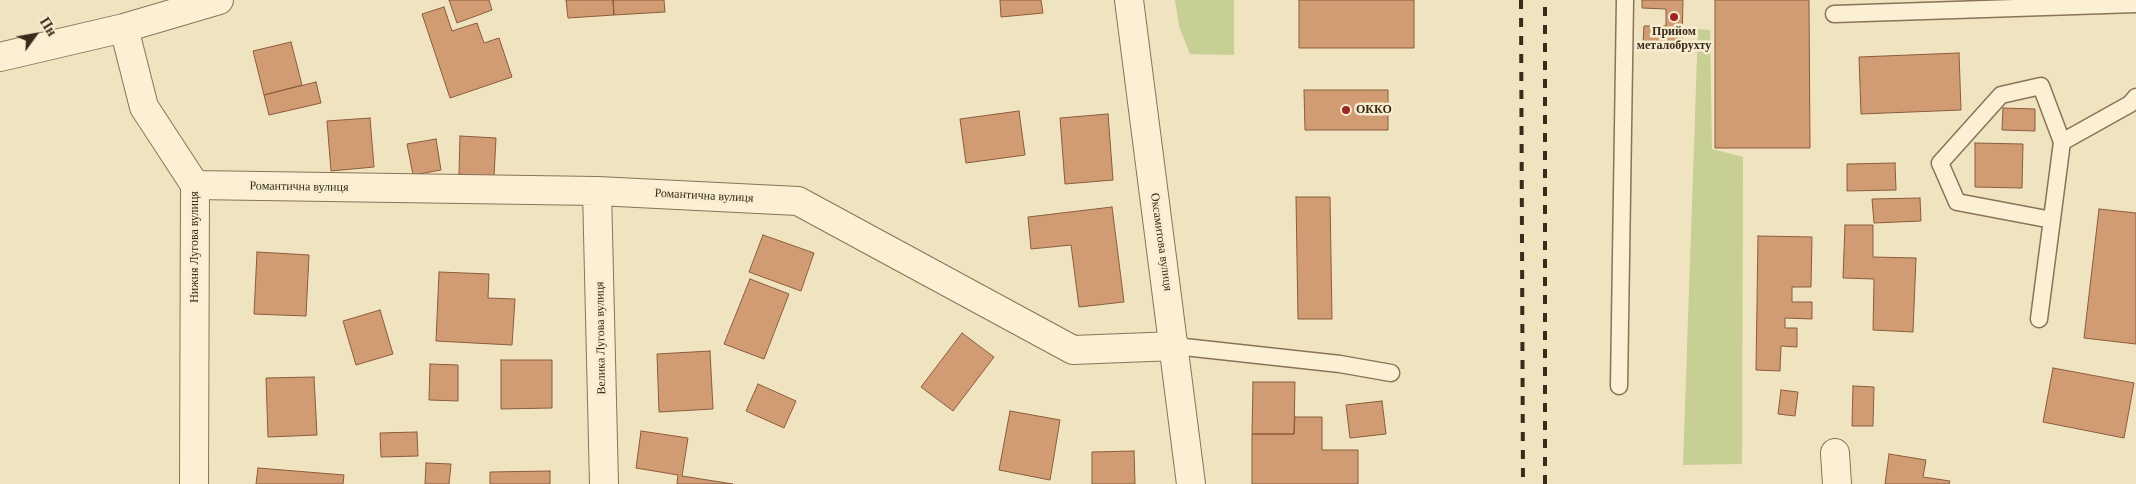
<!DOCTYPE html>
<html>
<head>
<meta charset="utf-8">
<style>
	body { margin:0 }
	#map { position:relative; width:2136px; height:484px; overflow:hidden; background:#f0e3c0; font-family:Georgia,serif }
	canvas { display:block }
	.north { position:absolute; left:10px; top:10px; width:50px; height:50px; -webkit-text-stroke:4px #f7edd0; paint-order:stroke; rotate:58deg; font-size:14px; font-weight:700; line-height:20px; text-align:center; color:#392b1c }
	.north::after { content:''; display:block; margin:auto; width:18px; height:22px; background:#392b1c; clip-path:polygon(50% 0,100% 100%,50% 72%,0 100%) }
</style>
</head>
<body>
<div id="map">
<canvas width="2136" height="484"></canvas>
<div class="north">Пн</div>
</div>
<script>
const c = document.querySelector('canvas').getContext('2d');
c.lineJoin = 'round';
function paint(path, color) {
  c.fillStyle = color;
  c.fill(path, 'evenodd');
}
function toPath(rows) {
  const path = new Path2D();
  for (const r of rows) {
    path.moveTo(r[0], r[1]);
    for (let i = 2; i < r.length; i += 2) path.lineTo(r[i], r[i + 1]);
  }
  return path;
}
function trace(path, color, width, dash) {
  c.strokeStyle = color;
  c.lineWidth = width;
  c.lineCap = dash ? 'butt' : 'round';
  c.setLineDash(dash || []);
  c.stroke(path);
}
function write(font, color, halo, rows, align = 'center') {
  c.font = font + ' Georgia,serif';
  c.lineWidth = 5;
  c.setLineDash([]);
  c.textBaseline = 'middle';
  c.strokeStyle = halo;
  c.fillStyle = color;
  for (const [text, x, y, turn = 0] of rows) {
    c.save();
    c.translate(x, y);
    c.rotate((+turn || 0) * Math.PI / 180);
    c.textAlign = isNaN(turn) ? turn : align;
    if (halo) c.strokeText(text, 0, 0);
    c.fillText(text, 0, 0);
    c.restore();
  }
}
paint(toPath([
	[1175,0,1234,0,1234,55,1190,54,1179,26],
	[1698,29,1710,30,1712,149,1743,157,1742,464,1683,465]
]), '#c7cf94');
const building = toPath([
	[449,0,489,0,492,10,457,23,449,0],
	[566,0,613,0,614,15,568,18,566,0],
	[613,0,664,0,665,12,614,15,613,0],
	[1000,0,1041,0,1043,13,1001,17,1000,0],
	[1299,0,1414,0,1414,48,1299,48,1299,0],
	[1642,0,1683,0,1682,44,1643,43,1644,26,1666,26,1666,9,1642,8,1642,0],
	[1715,0,1809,0,1810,148,1715,148,1715,0],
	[444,7,452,31,477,23,484,43,499,38,512,77,450,98,422,14,444,7],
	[291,42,302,85,264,95,253,51,291,42],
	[1959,53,1961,110,1861,114,1859,57,1959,53],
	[316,82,321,103,269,115,264,95,316,82],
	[1304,90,1388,90,1388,130,1305,130,1304,90],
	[2003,108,2035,109,2035,131,2002,130,2003,108],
	[1019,111,1025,155,966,163,960,119,1019,111],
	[1108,114,1113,180,1065,184,1060,118,1108,114],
	[370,118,374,167,331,171,327,121,370,118],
	[460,136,496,138,494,177,459,174,460,136],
	[436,139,441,170,413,175,407,144,436,139],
	[1975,143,2023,144,2022,188,1975,187,1975,143],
	[1895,163,1896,190,1847,191,1847,164,1895,163],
	[1296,197,1330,197,1332,319,1298,319,1296,197],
	[1920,198,1921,221,1874,223,1872,199,1920,198],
	[1112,207,1124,302,1079,307,1071,245,1031,249,1028,217,1112,207],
	[2099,209,2136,213,2136,344,2084,338,2099,209],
	[1845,225,1873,225,1873,257,1916,258,1913,332,1873,330,1874,279,1843,278,1845,225],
	[763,235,814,253,801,291,749,272,763,235],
	[1758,236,1812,237,1811,287,1792,287,1792,302,1812,302,1812,319,1785,318,1785,328,1797,328,1797,347,1781,346,1780,371,1756,370,1758,236],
	[257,252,309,255,306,316,254,314,257,252],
	[439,272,489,274,488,298,515,299,512,345,436,341,439,272],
	[750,279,789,294,764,359,724,344,750,279],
	[380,310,393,354,356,365,343,321,380,310],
	[962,333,994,357,953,411,921,387,962,333],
	[710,351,713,409,659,412,657,354,710,351],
	[501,360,552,360,552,408,501,409,501,360],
	[430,364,458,365,458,401,429,400,430,364],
	[2053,368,2134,383,2124,438,2043,422,2053,368],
	[314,377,317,435,268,437,266,378,314,377],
	[1253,382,1295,382,1294,434,1252,434,1253,382],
	[758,384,796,401,784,428,746,411,758,384],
	[1853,386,1874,387,1873,426,1852,426,1853,386],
	[1781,390,1798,392,1795,416,1778,414,1781,390],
	[1382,401,1386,434,1350,438,1346,405,1382,401],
	[1010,411,1060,420,1050,480,999,470,1010,411],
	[1295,417,1322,417,1322,450,1358,450,1358,484,1252,484,1252,434,1294,434,1295,417],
	[641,431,688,438,682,476,733,484,677,484,678,475,636,468,641,431],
	[417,432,418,456,381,457,380,433,417,432],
	[1134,451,1135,484,1092,484,1092,452,1134,451],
	[1889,454,1926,460,1923,477,1950,481,1949,484,1885,484,1889,454],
	[426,463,451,464,449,484,425,484,426,463],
	[258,468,344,475,343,484,256,484,258,468],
	[550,471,550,484,490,484,490,472,550,471]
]);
paint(building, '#d19c74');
trace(building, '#8b5c3c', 1);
const service = toPath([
	[1834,14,2136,4],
	[2052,220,1957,202,1940,163,2001,95,2041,86,2062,142],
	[2039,319,2062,142,2130,104,2136,97],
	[1175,346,1340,364,1391,373],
	[1619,386,1625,0]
]);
const minor = toPath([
	[1129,0,1191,484],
	[124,28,144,107,195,185,194,484],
	[0,57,124,28,219,0],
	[195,185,597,191,798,201,1073,350,1175,346],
	[597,191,604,484],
	[1835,453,1837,484]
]);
trace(service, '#8a7357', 19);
trace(minor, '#8a7357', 30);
trace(service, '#fbf0d4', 16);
trace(minor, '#fbf0d4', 28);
trace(toPath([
	[1521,0,1523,484],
	[1545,484,1545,0]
]), '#392b1c', 4, [9, 9]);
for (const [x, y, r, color] of [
	[1674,17,5,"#9d2524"],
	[1346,110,5,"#9d2524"]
]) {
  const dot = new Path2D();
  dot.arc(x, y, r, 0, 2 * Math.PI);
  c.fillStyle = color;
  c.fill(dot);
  trace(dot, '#f7edd0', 2);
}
write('bold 12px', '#392b1c', '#f7edd0', [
	["Прийом",1674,32],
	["металобрухту",1674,46],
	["ОККО",1356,110,"left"]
]);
write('12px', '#392b1c', '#f7edd0', [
	["Романтична вулиця",299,187,1],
	["Романтична вулиця",704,196,3],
	["Оксамитова вулиця",1161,242,82],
	["Нижня Лугова вулиця",195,247,-90],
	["Велика Лугова вулиця",601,338,-91]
]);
</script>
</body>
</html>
